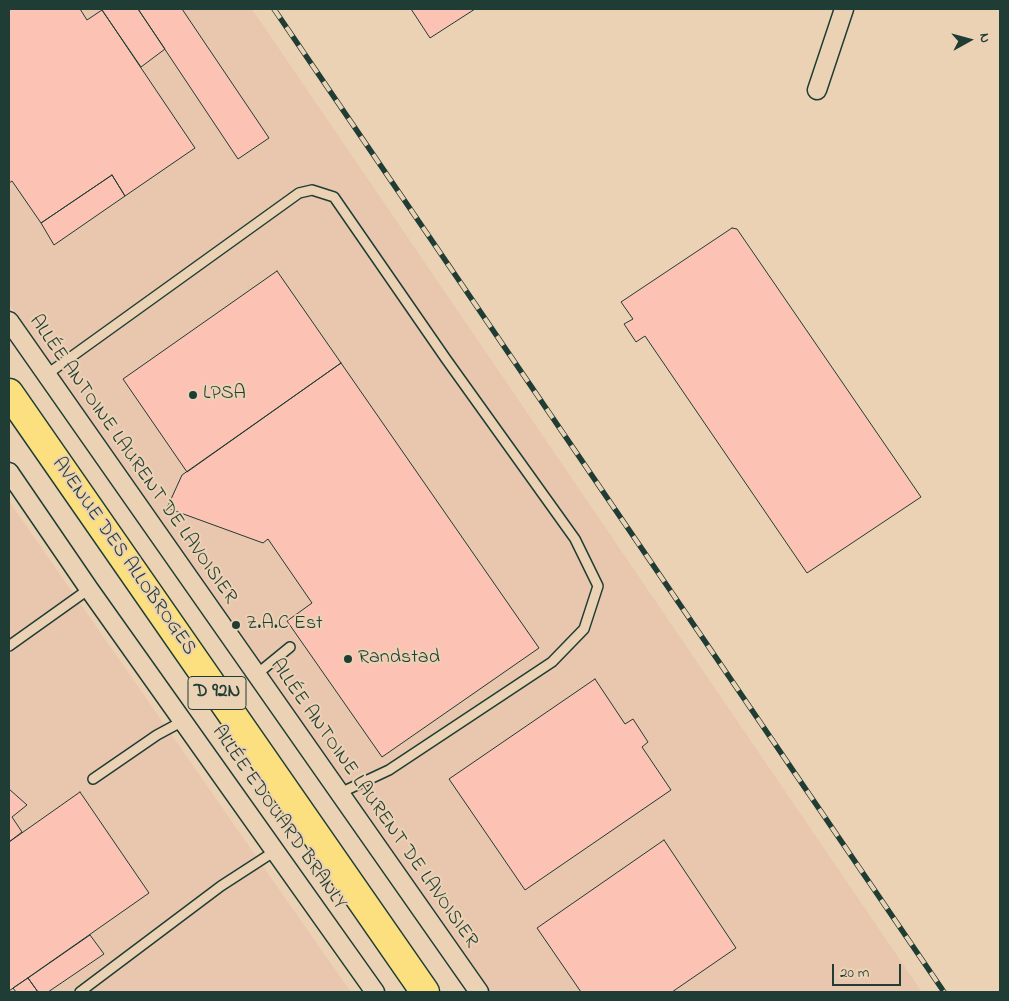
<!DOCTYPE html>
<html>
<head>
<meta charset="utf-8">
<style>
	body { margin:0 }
	#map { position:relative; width:1009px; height:1001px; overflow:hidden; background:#ecd2b4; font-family:"Indie Flower",sans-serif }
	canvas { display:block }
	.frame { position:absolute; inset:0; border:10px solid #1f3d34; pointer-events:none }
	.north { position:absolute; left:944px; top:15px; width:50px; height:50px; -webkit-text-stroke:4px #ecd2b4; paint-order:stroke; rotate:83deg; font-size:14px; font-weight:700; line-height:20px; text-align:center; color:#1f3d34 }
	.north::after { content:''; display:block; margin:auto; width:18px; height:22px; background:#1f3d34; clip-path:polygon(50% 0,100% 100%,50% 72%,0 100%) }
	.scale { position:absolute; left:832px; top:964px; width:69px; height:22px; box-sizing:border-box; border:2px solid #1f3d34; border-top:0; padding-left:6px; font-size:15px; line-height:18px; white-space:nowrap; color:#1f3d34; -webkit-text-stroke:4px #ecd2b4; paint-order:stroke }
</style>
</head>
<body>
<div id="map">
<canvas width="1009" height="1001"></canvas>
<div class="frame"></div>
<div class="north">N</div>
<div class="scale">20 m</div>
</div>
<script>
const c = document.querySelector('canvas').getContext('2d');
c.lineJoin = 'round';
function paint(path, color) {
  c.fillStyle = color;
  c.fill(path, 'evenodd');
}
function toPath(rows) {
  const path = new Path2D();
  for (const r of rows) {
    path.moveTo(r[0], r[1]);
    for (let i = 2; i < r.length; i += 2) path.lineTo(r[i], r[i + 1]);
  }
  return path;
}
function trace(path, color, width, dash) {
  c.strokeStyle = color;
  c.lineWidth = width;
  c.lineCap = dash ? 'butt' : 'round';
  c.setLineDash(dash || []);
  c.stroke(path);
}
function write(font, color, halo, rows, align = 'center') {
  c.font = font + ' "Indie Flower",sans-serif';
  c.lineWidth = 4;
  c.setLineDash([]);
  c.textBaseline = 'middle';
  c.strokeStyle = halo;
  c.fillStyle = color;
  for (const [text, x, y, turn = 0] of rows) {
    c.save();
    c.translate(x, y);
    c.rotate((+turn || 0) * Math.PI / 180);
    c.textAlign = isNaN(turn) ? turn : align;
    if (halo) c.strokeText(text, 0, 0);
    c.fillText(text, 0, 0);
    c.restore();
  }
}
paint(toPath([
	[9,9,252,9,922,992,488,992,9,304],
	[9,501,274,882,351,992,9,992]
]), '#e9c7af');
const building = toPath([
	[9,9,80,9,87,20,102,10,195,148,125,196,112,175,41,223,12,181,9,183,9,9],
	[103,9,138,9,165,49,141,67,102,10,103,9],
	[138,9,182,9,269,138,238,159,138,9],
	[411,9,475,9,430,38,411,9],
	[112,175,125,196,54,245,41,223,112,175],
	[732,228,737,229,921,497,807,573,645,336,636,342,624,324,633,319,621,302,732,228],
	[277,271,341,363,187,472,123,379,277,271],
	[341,363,539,648,382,757,287,621,312,603,268,539,263,543,167,508,182,475,341,363],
	[595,679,625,724,633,719,648,742,642,747,671,790,525,890,449,779,595,679],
	[9,789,27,805,12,817,22,832,9,842,9,789],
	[80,792,149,893,9,991,9,842,80,792],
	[664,840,736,948,672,992,581,992,537,928,664,840],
	[90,935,104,954,48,992,38,992,28,978,90,935],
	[28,978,38,992,16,992,13,988,28,978]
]);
paint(building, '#fcc2b3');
trace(building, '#1f3d34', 1);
const service = toPath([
	[46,375,299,193,312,190,334,197,446,359,575,539,598,586,584,629,552,662,389,770,340,793],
	[9,646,89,589],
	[257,674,290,647],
	[93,779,157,735,183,721],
	[80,992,221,886,275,851]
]);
const minor = toPath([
	[817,90,844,9],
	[9,321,479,992],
	[9,472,89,589,375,992]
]);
const primary = toPath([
	[9,393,425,992]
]);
trace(service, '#1f3d34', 12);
trace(minor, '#1f3d34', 21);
trace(primary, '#1f3d34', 31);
trace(service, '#ecd2b4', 9);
trace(minor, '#ecd2b4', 18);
trace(primary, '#fce080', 28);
const rail = toPath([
	[274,9,944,992]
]);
trace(rail, '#1f3d34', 5.5);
trace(rail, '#ecd2b4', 4, [11]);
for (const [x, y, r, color] of [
	[193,395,5,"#1f3d34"],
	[236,625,5,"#1f3d34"],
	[348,659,5,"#1f3d34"]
]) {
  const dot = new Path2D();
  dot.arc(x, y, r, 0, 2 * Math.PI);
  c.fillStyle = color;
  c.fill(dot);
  trace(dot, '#ecd2b4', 2);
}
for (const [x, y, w] of [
	[217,693,58]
]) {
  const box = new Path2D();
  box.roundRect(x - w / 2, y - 16.5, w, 33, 4);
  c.fillStyle = '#ecd2b4';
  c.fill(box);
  trace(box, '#1f3d34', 1);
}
write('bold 19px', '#1f3d34', null, [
	["D 92N",217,693]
]);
write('20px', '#1f3d34', '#ecd2b4', [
	["LPSA",203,395],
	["Z.A.C Est",246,625],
	["Randstad",358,659]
], 'left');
write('20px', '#1f3d34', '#ecd2b4', [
	["ALLÉE ANTOINE LAURENT DE LAVOISIER",132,460,55],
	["AVENUE DES ALLOBROGES",123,557,55],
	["ALLÉE ANTOINE LAURENT DE LAVOISIER",373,804,55],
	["ALLÉE EDOUARD BRANLY",278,818,55]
]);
</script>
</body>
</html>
